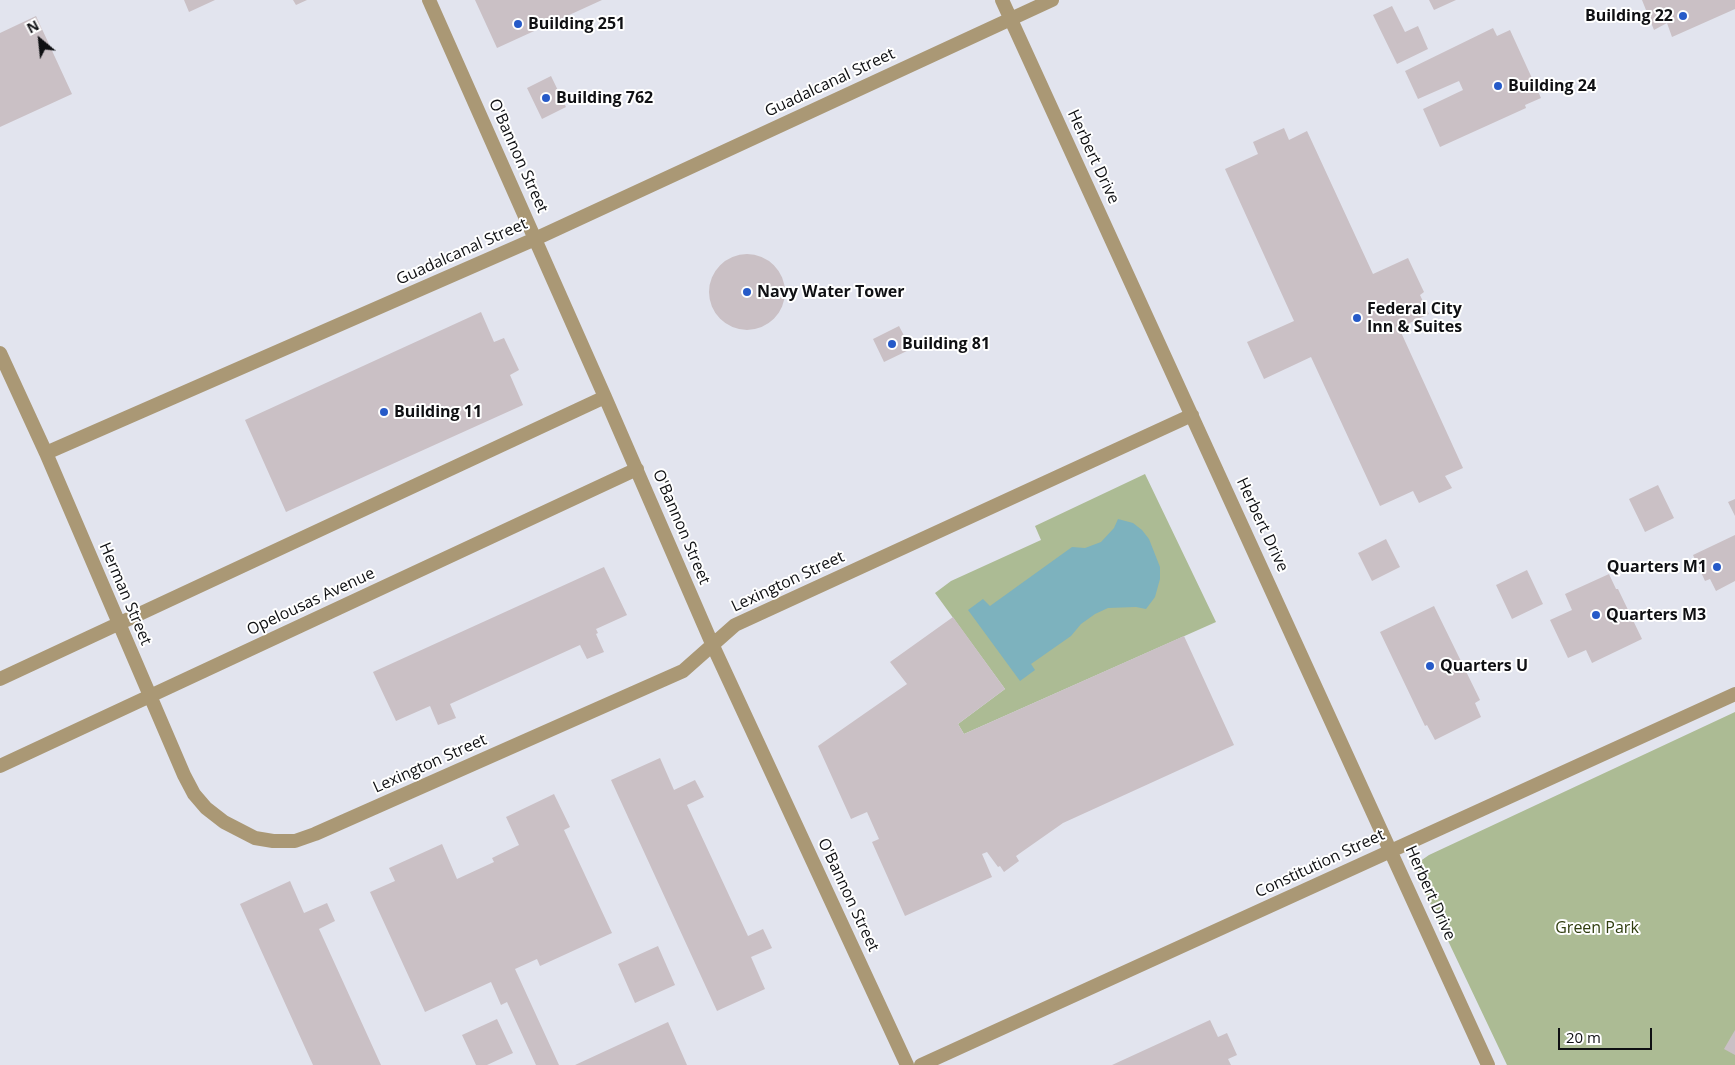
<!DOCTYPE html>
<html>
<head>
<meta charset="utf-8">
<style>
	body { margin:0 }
	#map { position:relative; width:1735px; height:1065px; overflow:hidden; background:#e2e4ee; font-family:"Open Sans",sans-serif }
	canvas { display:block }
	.north { position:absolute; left:15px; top:15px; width:50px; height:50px; -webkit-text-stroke:4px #fff; paint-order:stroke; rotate:332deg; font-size:14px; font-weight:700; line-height:20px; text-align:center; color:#0f1013 }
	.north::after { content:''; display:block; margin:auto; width:18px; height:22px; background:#0f1013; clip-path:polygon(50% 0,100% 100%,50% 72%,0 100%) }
	.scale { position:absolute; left:1558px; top:1028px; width:94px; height:22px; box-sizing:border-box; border:2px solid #0f1013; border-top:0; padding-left:6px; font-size:15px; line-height:18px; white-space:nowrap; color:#0f1013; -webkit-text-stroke:4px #fff; paint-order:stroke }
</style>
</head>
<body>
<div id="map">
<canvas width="1735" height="1065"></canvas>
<div class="north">N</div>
<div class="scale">20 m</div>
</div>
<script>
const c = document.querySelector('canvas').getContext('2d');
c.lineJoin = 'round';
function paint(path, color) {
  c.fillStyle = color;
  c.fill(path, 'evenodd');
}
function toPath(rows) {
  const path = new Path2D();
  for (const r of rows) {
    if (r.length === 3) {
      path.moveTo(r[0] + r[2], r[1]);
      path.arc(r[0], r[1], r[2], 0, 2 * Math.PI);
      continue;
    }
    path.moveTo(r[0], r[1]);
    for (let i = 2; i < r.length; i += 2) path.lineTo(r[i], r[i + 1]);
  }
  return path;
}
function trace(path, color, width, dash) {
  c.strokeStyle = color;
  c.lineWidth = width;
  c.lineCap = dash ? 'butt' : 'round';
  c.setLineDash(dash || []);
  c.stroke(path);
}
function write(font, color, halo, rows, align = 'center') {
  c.font = font + ' "Open Sans",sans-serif';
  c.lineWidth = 4;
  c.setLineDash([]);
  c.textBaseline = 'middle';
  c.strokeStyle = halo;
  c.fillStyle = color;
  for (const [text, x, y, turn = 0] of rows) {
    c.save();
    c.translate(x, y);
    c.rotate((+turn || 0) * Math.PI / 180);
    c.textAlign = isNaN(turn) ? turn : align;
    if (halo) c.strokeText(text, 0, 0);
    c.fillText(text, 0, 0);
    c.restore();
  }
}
paint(toPath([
	[1145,474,1216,622,964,734,958,724,1005,689,935,593,951,581,1041,540,1035,526],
	[1735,712,1735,1065,1507,1065,1422,886,1416,864,1429,855]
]), '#acbb94');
paint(toPath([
	[1118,519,1133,523,1142,530,1149,539,1160,567,1160,579,1155,597,1146,609,1136,607,1108,608,1095,614,1081,624,1071,636,1031,664,1035,670,1020,681,968,610,983,599,990,606,1072,547,1085,548,1101,542,1114,528]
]), '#7db2be');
paint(toPath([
	[184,0,215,0,189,12],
	[293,0,307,0,296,5],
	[475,0,602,0,497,48],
	[1429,0,1456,0,1434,10],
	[1642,0,1735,0,1735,9,1672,37,1667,23,1654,30],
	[1392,6,1405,32,1418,26,1428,49,1397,64,1373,15],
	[36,16,72,94,0,127,0,33],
	[1493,28,1497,36,1510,30,1541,98,1525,105,1526,108,1440,147,1423,109,1463,90,1459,81,1418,99,1405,71],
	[551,76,566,107,542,119,527,88],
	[1284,128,1289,140,1307,131,1373,274,1408,258,1424,292,1420,295,1429,314,1399,328,1463,468,1445,476,1452,488,1419,503,1413,491,1380,506,1311,357,1264,379,1247,342,1294,321,1225,169,1258,154,1253,142],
	[747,292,38],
	[481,312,494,342,504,338,519,370,510,375,523,405,286,512,245,420],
	[899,326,911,349,884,362,873,339],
	[1658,485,1674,518,1645,532,1629,499],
	[1735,499,1735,516,1728,502],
	[1735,535,1735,581,1716,591,1710,579,1705,581,1693,555],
	[1386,539,1400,567,1372,581,1358,553],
	[604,567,627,615,596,629,598,633,596,634,604,652,587,659,580,645,450,704,456,718,438,725,430,706,396,721,373,672],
	[1527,570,1543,604,1512,619,1496,585],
	[1609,574,1616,589,1618,589,1642,639,1592,663,1586,650,1568,658,1550,620,1572,610,1565,594],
	[1434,606,1480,700,1475,703,1481,717,1435,740,1427,725,1425,726,1380,632],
	[953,617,1005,689,958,724,964,734,1184,636,1234,745,1063,823,1016,856,1019,861,1004,872,1000,866,998,867,987,852,982,854,992,877,905,916,872,842,879,839,867,812,851,819,818,746,907,684,890,662],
	[660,758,674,790,695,780,704,797,687,805,748,936,763,929,772,948,751,957,765,989,717,1011,611,780],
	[554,794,570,827,564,830,612,933,540,966,537,959,515,969,559,1065,536,1065,507,1002,501,1005,491,982,425,1012,370,892,395,881,389,868,442,844,457,879,494,862,492,858,519,845,506,817],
	[290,881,304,913,327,903,335,921,319,929,381,1065,313,1065,240,904],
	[658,946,675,985,635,1003,618,964],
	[497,1019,513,1053,487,1065,476,1065,462,1035],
	[1210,1020,1218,1037,1227,1033,1237,1055,1228,1059,1231,1065,1112,1065],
	[668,1022,687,1065,575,1065],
	[1735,1030,1735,1055,1724,1049]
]), '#cac0c5');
trace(toPath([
	[429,0,605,397,713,646,907,1065],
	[1002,0,1488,1065],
	[0,353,46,453,184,775,194,794,206,808,224,822,255,838,273,841,295,841,315,834,683,671,735,625,1192,415],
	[46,453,535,239,1052,0],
	[0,679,605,397],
	[0,766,637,469],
	[921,1065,1735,694]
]), '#aa9875', 14);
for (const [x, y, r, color] of [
	[1683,16,5,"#265ac8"],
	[518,24,5,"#265ac8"],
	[1498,86,5,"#265ac8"],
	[546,98,5,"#265ac8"],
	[747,292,5,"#265ac8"],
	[1357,318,5,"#265ac8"],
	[892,344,5,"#265ac8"],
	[384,412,5,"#265ac8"],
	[1717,567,5,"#265ac8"],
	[1596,615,5,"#265ac8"],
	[1430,666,5,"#265ac8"]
]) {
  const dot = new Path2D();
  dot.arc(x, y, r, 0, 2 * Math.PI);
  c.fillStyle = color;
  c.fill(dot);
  trace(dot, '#fff', 2);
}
write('bold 16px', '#0f1013', '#fff', [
	["Building 22",1673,16,"right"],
	["Building 251",528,24],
	["Building 24",1508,86],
	["Building 762",556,98],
	["Navy Water Tower",757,292],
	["Federal City",1367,309],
	["Inn & Suites",1367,327],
	["Building 81",902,344],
	["Building 11",394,412],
	["Quarters M1",1707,567,"right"],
	["Quarters M3",1606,615],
	["Quarters U",1440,666]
], 'left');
write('16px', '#0f1013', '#fff', [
	["Guadalcanal Street",830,83,-25],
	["O'Bannon Street",518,156,66],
	["Herbert Drive",1093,157,65],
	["Guadalcanal Street",462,252,-24],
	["Herbert Drive",1262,525,65],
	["O'Bannon Street",681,527,67],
	["Lexington Street",788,582,-25],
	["Herman Street",125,594,67],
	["Opelousas Avenue",311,602,-25],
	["Lexington Street",430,764,-24],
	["Constitution Street",1320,864,-25],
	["Herbert Drive",1430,893,66],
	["O'Bannon Street",848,895,65]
]);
write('16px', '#2f3d0e', '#fff', [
	["Green Park",1597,928]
]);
</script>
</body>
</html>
